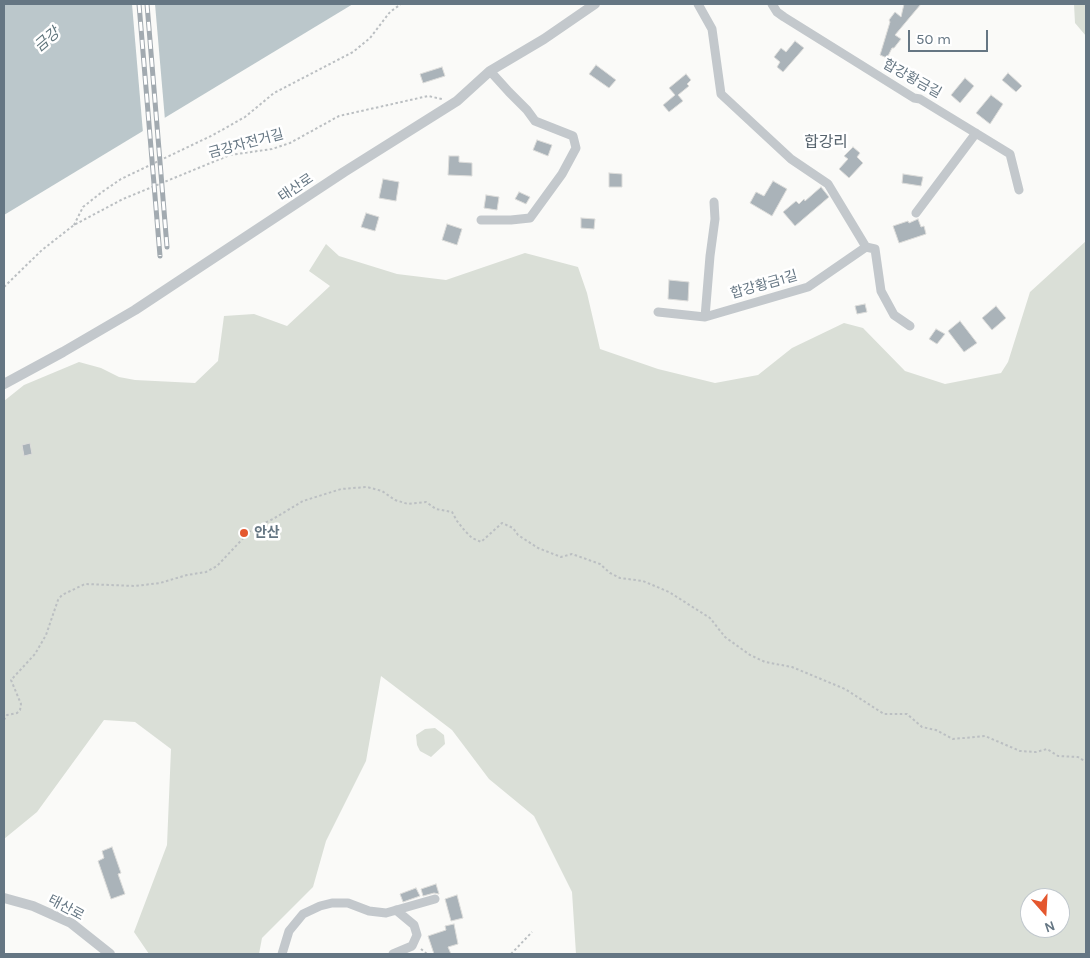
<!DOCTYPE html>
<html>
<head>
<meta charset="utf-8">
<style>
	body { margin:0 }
	#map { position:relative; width:1090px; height:958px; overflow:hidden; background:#fafaf8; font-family:Karla,sans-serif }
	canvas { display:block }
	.frame { position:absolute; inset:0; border:5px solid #657683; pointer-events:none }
	.north { position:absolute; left:1020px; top:888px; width:50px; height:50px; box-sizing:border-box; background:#fff; border:1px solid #c1c8cd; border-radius:50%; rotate:161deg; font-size:14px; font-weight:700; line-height:20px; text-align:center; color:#657683 }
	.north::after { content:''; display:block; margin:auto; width:18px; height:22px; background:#e4572e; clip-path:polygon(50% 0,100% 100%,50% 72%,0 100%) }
	.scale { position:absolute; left:908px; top:30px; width:80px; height:22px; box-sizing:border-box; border:2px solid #657683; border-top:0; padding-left:6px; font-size:15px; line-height:18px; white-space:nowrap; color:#657683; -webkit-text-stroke:4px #fff; paint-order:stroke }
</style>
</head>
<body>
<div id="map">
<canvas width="1090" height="958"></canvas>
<div class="frame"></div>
<div class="north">N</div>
<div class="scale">50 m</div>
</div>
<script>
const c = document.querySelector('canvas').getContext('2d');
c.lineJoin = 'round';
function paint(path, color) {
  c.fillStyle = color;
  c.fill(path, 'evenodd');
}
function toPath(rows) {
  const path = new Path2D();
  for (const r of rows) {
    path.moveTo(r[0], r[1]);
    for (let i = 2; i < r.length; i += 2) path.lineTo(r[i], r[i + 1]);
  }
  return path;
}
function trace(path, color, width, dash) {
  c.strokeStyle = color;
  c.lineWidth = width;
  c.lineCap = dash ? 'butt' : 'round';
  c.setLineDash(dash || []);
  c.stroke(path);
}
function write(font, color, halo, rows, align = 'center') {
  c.font = font + ' Karla,"Noto Sans KR",sans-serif';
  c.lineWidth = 5;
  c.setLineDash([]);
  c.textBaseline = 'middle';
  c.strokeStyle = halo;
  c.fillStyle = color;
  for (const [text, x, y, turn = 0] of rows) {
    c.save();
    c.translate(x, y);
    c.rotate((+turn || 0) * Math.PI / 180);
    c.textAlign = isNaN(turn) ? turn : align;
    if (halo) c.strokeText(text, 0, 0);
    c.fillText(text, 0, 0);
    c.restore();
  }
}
paint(toPath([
	[1074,4,1086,4,1086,36,1075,23],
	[1086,241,1086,954,576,954,572,892,534,816,489,779,452,730,381,676,366,761,326,841,313,887,262,938,259,954,149,954,134,932,167,845,171,749,135,722,104,720,37,812,4,839,4,401,24,385,79,362,101,368,119,377,135,380,195,383,218,361,224,316,254,314,287,326,330,286,309,271,326,244,339,256,397,274,446,280,525,253,578,267,587,293,600,349,658,369,715,383,758,375,792,348,844,323,863,328,905,371,945,384,1001,373,1008,362,1030,292],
	[1030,898,1060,898,1060,928,1030,928],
	[435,728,444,735,445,744,431,757,420,751,417,745,416,735,425,729]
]), '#dadfd7');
paint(toPath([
	[4,4,353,4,4,215]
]), '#bbc7cb');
paint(toPath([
	[132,4,155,4,165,120,143,133]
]), '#fafaf8');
const building = toPath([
	[904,4,921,4,895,35,901,39,894,48,892,48,887,58,880,55,890,22,889,20,895,12,901,17,904,4],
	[795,41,804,48,783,72,777,67,780,62,774,57,781,48,786,52,795,41],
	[596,65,616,80,609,88,589,74,596,65],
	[442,67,445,76,423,83,420,74,442,67],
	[1008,73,1022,86,1016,92,1002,80,1008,73],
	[686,74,691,80,687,84,689,86,678,95,683,101,669,112,663,105,675,95,669,88,686,74],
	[965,78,974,86,960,103,951,95,965,78],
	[991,95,1003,104,990,124,976,113,991,95],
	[537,140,552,145,548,156,533,150,537,140],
	[853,147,860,153,857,157,863,163,849,178,839,169,848,159,844,156,853,147],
	[449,156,459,156,459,162,472,163,472,176,448,175,449,156],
	[609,173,622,174,622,187,609,187,609,173],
	[903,174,923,177,921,186,902,183,903,174],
	[383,179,399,182,396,201,379,198,383,179],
	[773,181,787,189,772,216,750,203,756,192,764,196,773,181],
	[821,187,829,197,795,226,783,212,796,201,799,204,804,199,805,201,821,187],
	[519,192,530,197,526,204,515,199,519,192],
	[486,195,499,197,497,210,484,208,486,195],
	[366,213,379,217,375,231,361,227,366,213],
	[581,218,595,219,594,229,581,228,581,218],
	[918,219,921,227,924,226,926,234,899,243,893,226,908,221,909,223,918,219],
	[447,224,462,229,457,245,442,240,447,224],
	[669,280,689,282,688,301,668,299,669,280],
	[865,304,867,312,857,314,855,306,865,304],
	[996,306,1006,318,992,330,982,318,996,306],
	[960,321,977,343,964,352,948,331,960,321],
	[936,329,945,334,937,344,929,339,936,329],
	[30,443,32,454,24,456,22,445,30,443],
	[112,847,121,873,118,874,125,894,111,899,98,861,104,858,102,851,112,847],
	[436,884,439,894,434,893,423,896,421,889,436,884],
	[416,888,420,896,403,902,400,894,416,888],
	[457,895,463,918,451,921,445,899,457,895],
	[454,924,458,944,448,947,451,954,434,954,428,936,446,930,445,926,454,924]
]);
paint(building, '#aab3b9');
trace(building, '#dcdcda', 1);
trace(toPath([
	[74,225,83,207,102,192,121,179,213,135,245,117,274,93,353,52,370,38,390,12,401,4],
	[4,287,42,250,74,225,123,199,230,155,272,149,290,143,339,116,428,96,442,99],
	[4,720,7,715,17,713,20,710,21,704,11,680,35,654,46,635,58,600,62,595,85,584,135,586,160,583,187,575,206,572,217,566,252,529,273,519,303,501,341,489,367,487,382,491,395,500,408,504,426,502,436,509,452,512,457,521,465,531,472,538,481,542,502,523,513,528,518,535,538,548,561,557,572,554,600,564,610,573,620,578,643,581,669,592,710,618,725,637,750,655,765,662,792,667,845,689,884,714,907,714,922,727,936,730,953,739,985,736,1020,751,1036,752,1047,749,1058,756,1078,757,1086,762],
	[421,949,427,954],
	[511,954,532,932]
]), '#bbbfc2', 2, [2.5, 2.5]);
trace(toPath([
	[698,4,712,29,721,94,791,159,828,184,866,247,808,287,705,317,710,256,715,219,714,202],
	[772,4,777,12,784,17,914,98,920,99,1010,154,1019,190],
	[916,213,976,133],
	[481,220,511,220,530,218,562,174,576,148,573,136,535,121,527,110,509,92,490,71],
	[866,247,875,249,881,291,894,315,910,326],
	[658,312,705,317],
	[282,954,289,931,303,914,320,906,332,903,348,903,369,911,386,913,435,899],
	[393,954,412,946,417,935,414,925,396,910]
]), '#c3c8cc', 9);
trace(toPath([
	[4,384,63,352,135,310,200,267,344,172,457,101,490,71,544,39,595,4],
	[4,898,33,906,71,923,110,954]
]), '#c3c8cc', 10);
const rail = toPath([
	[139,4,160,256],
	[147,4,167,247]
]);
trace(rail, '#a2aab0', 5);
trace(rail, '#fff', 3, [9]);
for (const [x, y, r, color] of [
	[244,533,5,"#e4572e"]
]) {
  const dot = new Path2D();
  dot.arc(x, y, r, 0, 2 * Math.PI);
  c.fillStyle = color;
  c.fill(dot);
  trace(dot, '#fff', 2);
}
write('14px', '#657683', '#fff', [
	["합강황금길",912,79,29],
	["금강자전거길",246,144,-15],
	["태산로",296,188,-34],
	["합강황금1길",764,285,-16],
	["태산로",66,908,28]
]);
write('bold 14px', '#657683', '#fff', [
	["안산",254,533]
], 'left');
write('italic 15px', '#60757c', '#fff', [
	["금강",47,40,-40]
]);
write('16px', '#57646e', '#fff', [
	["합강리",826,142]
]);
</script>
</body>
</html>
